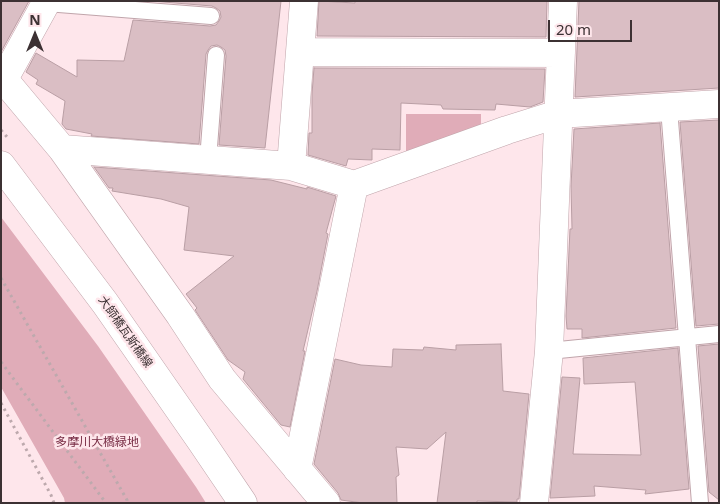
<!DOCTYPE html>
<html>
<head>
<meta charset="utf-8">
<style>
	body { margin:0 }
	#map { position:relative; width:720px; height:504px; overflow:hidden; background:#fee6eb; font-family:"Noto Sans",sans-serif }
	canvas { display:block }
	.frame { position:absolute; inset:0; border:2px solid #3c3133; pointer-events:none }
	.north { position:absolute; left:10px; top:10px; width:50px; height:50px; -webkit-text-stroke:4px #fee6eb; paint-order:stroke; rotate:0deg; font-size:14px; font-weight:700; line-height:20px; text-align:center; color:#3c3133 }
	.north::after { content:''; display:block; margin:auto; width:18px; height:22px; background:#3c3133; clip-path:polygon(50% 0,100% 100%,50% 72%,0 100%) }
	.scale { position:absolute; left:548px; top:20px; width:84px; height:22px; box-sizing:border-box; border:2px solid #3c3133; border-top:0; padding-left:6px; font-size:15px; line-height:18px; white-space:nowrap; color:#3c3133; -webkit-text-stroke:4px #fee6eb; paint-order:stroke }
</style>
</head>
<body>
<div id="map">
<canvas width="720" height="504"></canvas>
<div class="frame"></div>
<div class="north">N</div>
<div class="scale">20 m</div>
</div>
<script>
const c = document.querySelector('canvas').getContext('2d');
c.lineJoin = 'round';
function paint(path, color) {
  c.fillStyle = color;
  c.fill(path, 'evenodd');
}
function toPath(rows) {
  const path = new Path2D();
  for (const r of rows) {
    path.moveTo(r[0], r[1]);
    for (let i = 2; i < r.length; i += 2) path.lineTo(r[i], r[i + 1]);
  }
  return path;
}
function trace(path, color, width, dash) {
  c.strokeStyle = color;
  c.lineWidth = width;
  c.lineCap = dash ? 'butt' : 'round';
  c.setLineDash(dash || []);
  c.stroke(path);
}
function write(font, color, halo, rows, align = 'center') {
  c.font = font + ' "Noto Sans","Noto Sans JP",sans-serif';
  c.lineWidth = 5;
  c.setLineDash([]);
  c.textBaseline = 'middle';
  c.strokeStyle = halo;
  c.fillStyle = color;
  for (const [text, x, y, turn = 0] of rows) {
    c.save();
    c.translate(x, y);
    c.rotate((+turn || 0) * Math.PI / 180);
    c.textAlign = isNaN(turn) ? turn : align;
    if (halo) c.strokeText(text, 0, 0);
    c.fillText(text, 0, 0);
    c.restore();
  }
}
paint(toPath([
	[406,114,481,114,481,126,406,153],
	[1,217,98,346,196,487,206,503,65,503,64,498,1,387]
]), '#e0acb8');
const building = toPath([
	[1,1,29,1,1,52,1,1],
	[151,1,281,1,265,148,219,145,226,56,225,50,221,47,217,45,211,46,208,50,206,54,199,144,91,136,92,134,66,129,62,124,65,101,36,84,38,80,26,72,36,53,77,77,77,60,124,61,133,20,210,26,216,25,219,21,221,17,220,11,216,8,212,6,151,1],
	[319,1,355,3,355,1,547,1,546,37,317,36,319,1],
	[579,1,719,1,719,88,575,97,579,1],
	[314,68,545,69,543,102,530,107,496,104,495,110,443,109,441,105,401,103,400,150,372,149,372,160,348,159,346,166,308,155,309,133,312,133,312,94,314,68],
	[719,120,719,324,696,326,680,122,719,120],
	[660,123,676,328,582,338,582,329,567,329,566,316,570,229,572,229,571,186,574,129,660,123],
	[94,167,271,180,307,189,307,187,336,196,326,233,328,234,317,291,303,351,305,351,290,427,281,425,243,379,245,372,228,360,195,310,197,308,186,294,234,256,184,250,189,207,161,199,112,191,113,188,109,188,94,167],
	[501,344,503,391,529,394,519,499,517,499,517,502,477,501,477,503,437,503,446,432,427,449,396,447,399,475,396,477,397,503,363,503,341,500,338,493,314,464,335,359,361,365,392,367,393,349,423,350,424,347,456,350,456,345,501,344],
	[719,344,719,500,709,492,698,346,719,344],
	[678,348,689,489,645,494,646,490,594,486,595,496,550,498,562,377,580,378,573,454,641,455,635,382,584,384,583,358,678,348]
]);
paint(building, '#dabec4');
trace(building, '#b99ea4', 1);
const lane = toPath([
	[46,3,211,16],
	[669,108,700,503],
	[208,160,216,55],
	[549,351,719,334]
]);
const street = toPath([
	[300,52,561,53],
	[1,76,62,149,180,315,222,379,326,503],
	[4,79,47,1],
	[62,149,291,166,354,185,507,130,558,114,719,104],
	[291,166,304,1],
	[297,469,354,185],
	[534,503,549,351,563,1]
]);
const secondary = toPath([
	[1,165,105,303,201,441,243,503]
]);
trace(lane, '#c0a5ab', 18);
trace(street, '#c0a5ab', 29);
trace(secondary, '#c0a5ab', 29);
trace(toPath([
	[1,130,8,138],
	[1,278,127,500,127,503],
	[1,362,106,503],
	[1,403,51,495,54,503]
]), '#bda9ad', 3, [2.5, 4]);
trace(lane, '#fff', 16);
trace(street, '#fff', 28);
trace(secondary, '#fff', 28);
write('12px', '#3c3133', '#fee6eb', [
	["大師橋瓦斯橋線",125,332,55]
]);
write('12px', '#782d45', '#fee6eb', [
	["多摩川大橋緑地",97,443]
]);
</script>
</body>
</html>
